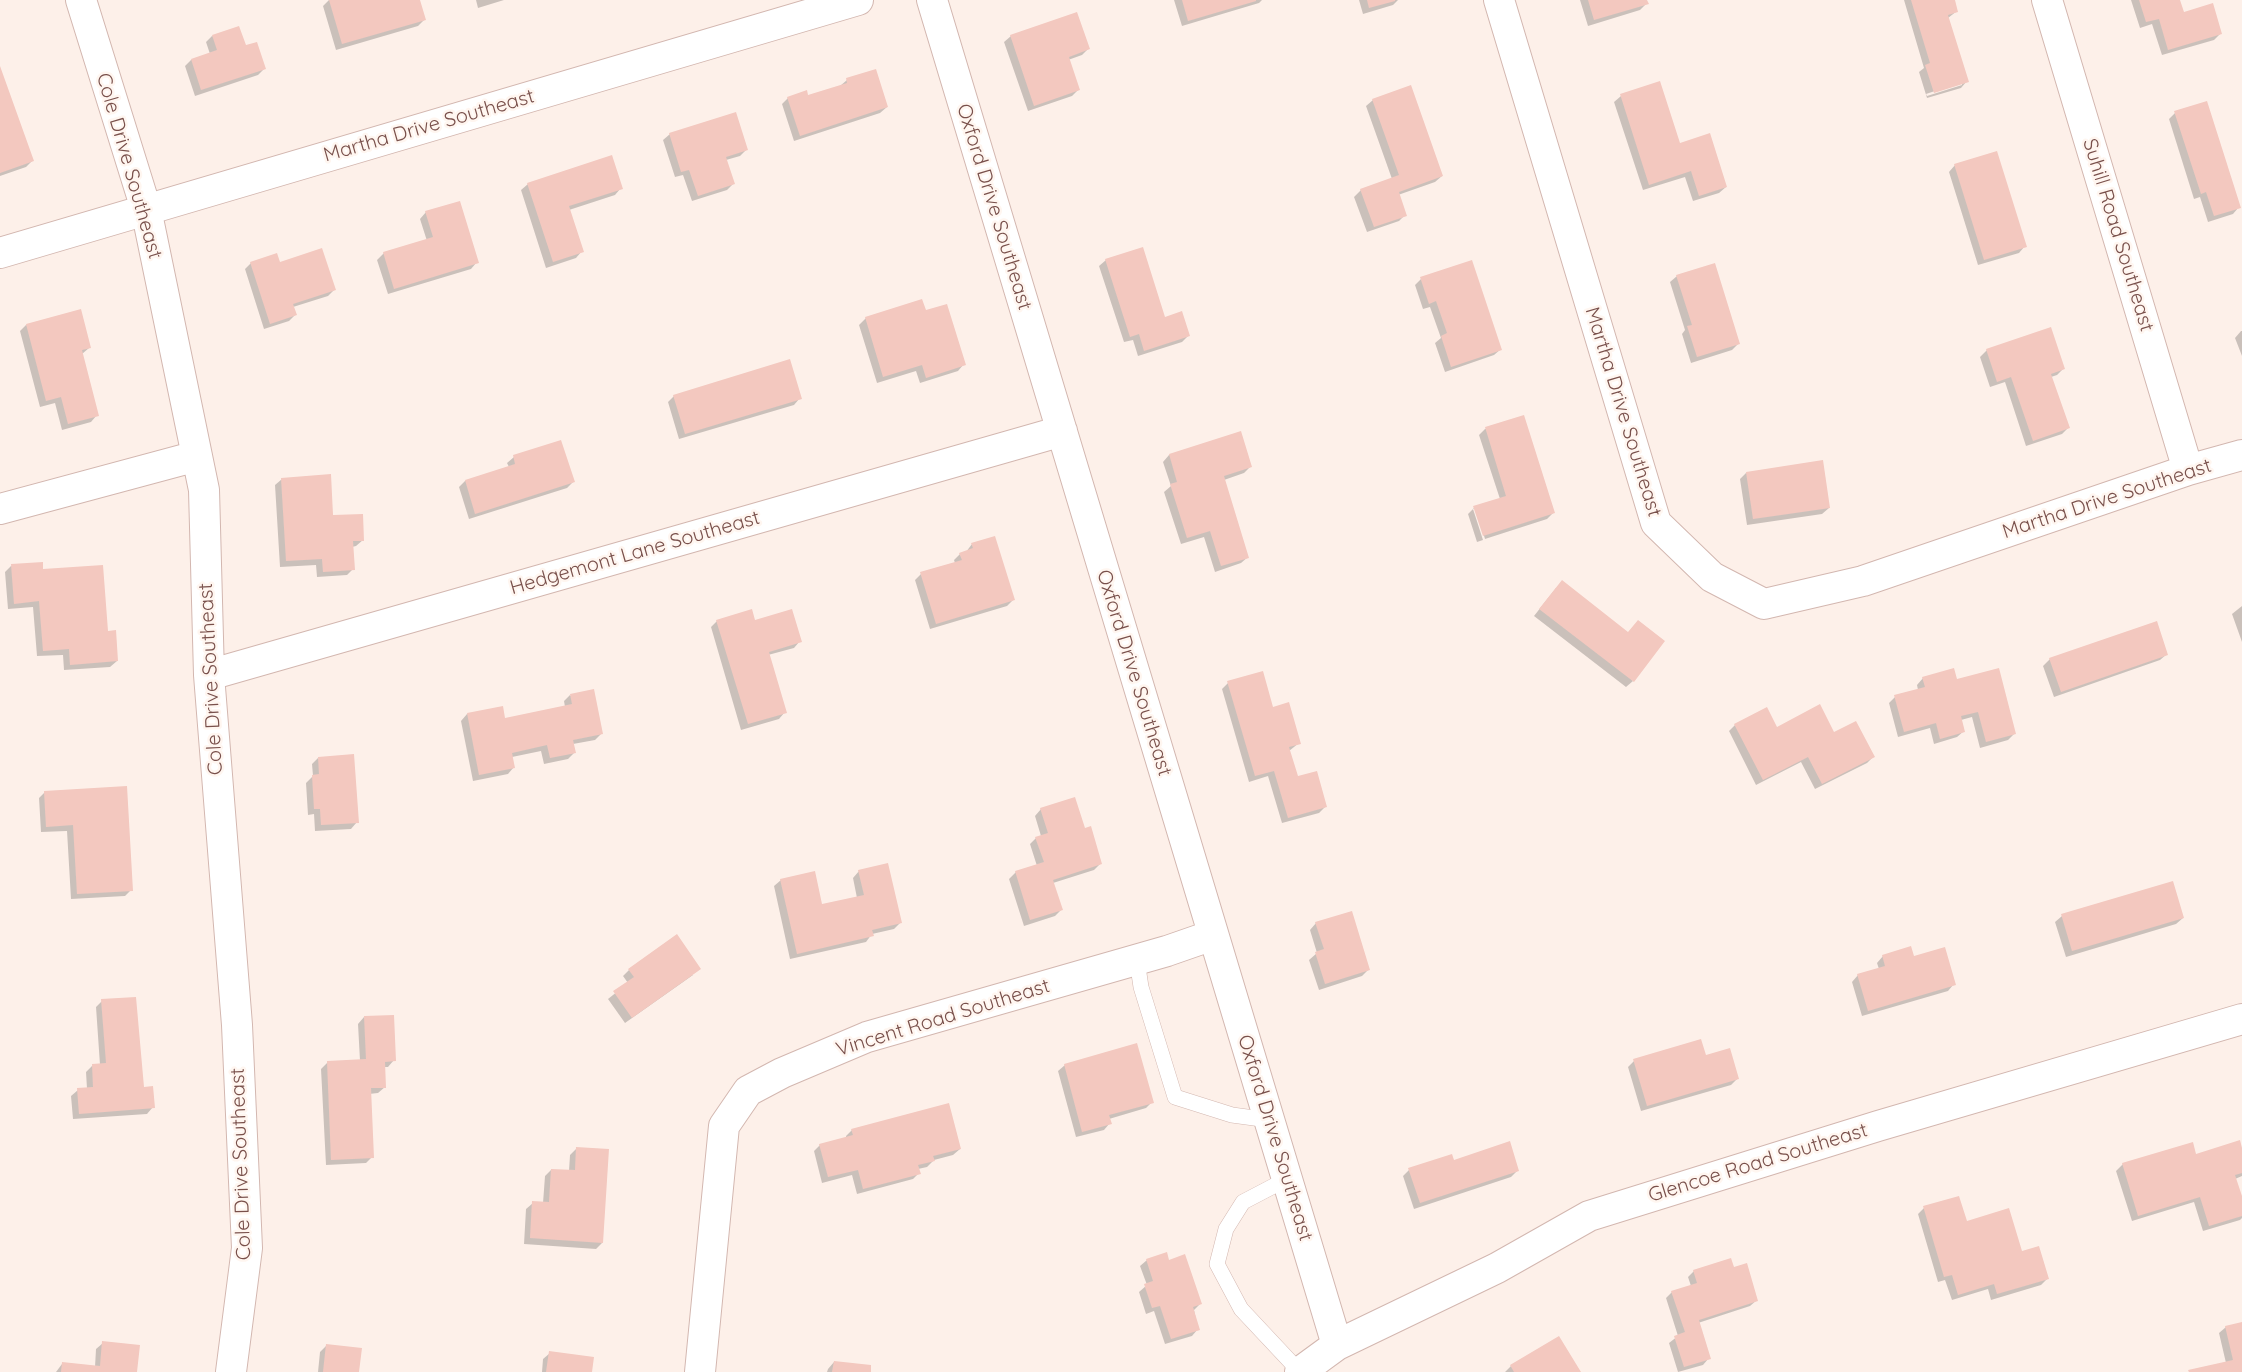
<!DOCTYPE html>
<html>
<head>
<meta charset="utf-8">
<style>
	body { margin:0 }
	canvas { display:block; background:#fdf0e9 }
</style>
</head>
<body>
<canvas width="2242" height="1372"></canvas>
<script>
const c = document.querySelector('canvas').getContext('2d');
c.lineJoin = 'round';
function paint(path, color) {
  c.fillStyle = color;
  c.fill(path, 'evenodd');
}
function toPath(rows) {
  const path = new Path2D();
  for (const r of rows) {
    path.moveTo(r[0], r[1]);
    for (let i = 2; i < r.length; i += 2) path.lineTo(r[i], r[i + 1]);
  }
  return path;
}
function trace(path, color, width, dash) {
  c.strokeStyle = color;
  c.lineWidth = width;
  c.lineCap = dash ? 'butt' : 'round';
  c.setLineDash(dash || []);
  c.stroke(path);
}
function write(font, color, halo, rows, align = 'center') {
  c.font = font + ' Quicksand,sans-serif';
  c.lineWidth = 5;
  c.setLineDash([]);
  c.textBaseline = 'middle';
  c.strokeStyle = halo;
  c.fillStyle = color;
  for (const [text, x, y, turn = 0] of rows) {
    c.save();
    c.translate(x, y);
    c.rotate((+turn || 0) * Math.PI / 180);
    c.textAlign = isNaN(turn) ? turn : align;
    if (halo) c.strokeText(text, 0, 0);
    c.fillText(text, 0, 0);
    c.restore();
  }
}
paint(toPath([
	[329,0,418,0,424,20,418,26,336,50,323,6],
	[476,0,504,0,478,8],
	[1174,0,1262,0,1259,3,1182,26],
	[1359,0,1398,0,1393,5,1363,14],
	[1580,0,1646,0,1647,3,1640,10,1588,26],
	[1904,0,1953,0,1957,11,1948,18,1967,81,1961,88,1927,98,1919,72,1924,68],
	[1962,82,1962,85,1927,96,1926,94],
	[2131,0,2179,0,2183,14,2221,33,2214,40,2162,55,2152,24,2140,28],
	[212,36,245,47,264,69,258,75,195,96,185,66,191,60,210,54,206,42],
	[1011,36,1088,49,1082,55,1068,60,1078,90,1072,96,1028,111,1004,42],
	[0,70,32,161,26,167,0,176],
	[847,80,887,107,880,113,794,141,782,104,788,98,807,97,840,86],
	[1621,96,1726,187,1719,193,1693,201,1685,177,1643,190,1614,102],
	[1373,100,1442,176,1435,182,1398,195,1405,215,1399,221,1367,232,1354,197,1361,190,1392,179,1366,106],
	[2175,113,2239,207,2233,214,2208,222,2200,197,2194,199,2169,119],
	[670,134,746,150,740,156,726,160,733,184,727,190,692,201,683,175,675,177,663,140],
	[1955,165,2025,246,2019,253,1978,265,1949,172],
	[528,184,621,188,615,195,569,210,582,251,576,258,546,268,521,190],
	[426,212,477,262,471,269,388,294,377,260,384,253,427,241,420,219],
	[1106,260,1164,318,1188,336,1182,342,1138,356,1133,340,1124,342,1099,266],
	[251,263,279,264,334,290,328,296,293,307,295,315,289,321,264,329,245,269],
	[1677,276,1738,344,1732,350,1691,363,1682,334,1685,330,1670,282],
	[1421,279,1501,349,1494,355,1445,372,1435,343,1441,338,1430,307,1423,309,1415,285],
	[925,312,964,364,958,371,920,383,916,371,877,383,859,325,866,318],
	[26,325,89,348,82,354,97,415,91,422,62,430,55,403,40,407,20,331],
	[2241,331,2242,331,2242,356,2235,338],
	[1987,350,2063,369,2057,375,2051,377,2068,428,2062,434,2026,446,2005,382,1990,387,1980,357],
	[674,396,800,398,794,405,679,439,668,402],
	[1523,417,1553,513,1547,519,1485,539,1476,509,1473,509,1483,540,1477,542,1468,514,1474,508,1500,499,1479,435,1485,429],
	[1169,455,1250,467,1244,473,1224,480,1248,557,1241,563,1215,572,1204,537,1181,544,1164,492,1171,486,1163,462],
	[514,457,573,482,567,488,469,519,459,487,465,481,509,467,507,463],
	[1746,473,1829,508,1822,514,1747,525,1740,479],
	[282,479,363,540,356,546,352,547,353,569,347,575,317,577,316,565,280,567,275,485],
	[972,544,1013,600,1007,606,930,629,915,580,921,574,955,563,954,560,960,554,966,552],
	[11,566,42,571,106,632,117,661,110,667,64,670,63,655,37,656,33,607,8,609,5,572],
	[1556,588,1633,681,1626,687,1534,616],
	[2242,606,2242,642,2232,614],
	[717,621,754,622,800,641,794,648,768,655,785,712,779,719,741,730,711,627],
	[2167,654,2160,660,2054,697,2043,666,2050,659],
	[1923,678,2014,734,2008,740,1980,748,1972,717,1961,720,1964,731,1957,737,1934,744,1930,728,1898,737,1889,703,1895,697,1918,690,1917,685],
	[1228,683,1272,708,1299,743,1289,751,1297,778,1326,806,1319,813,1282,823,1268,776,1249,782,1222,689],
	[570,695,602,733,595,740,573,744,574,753,568,759,544,764,541,751,512,757,514,767,508,774,473,781,461,721,467,714,504,719,565,707,564,701],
	[1735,725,1834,734,1873,757,1867,763,1815,789,1801,762,1756,785,1729,731],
	[318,758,357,822,351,829,315,831,314,814,308,815,306,783,313,776,312,764],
	[45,792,131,890,125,896,71,899,67,831,41,832,39,798],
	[1041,809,1084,830,1101,863,1094,870,1053,883,1061,910,1055,916,1024,926,1009,879,1016,872,1037,866,1030,844,1036,838,1041,836,1035,816],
	[859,871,900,923,894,929,872,934,866,942,790,959,774,886,781,880,821,906,857,898,853,878],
	[2062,916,2183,918,2176,924,2066,957,2055,922],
	[1316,923,1368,970,1362,976,1319,990,1309,960,1317,953,1310,930],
	[1883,956,1913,958,1954,984,1948,991,1862,1016,1852,982,1858,975,1879,969,1877,963],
	[629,970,693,975,625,1023,608,999,628,983,623,976],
	[102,1001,153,1107,147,1114,73,1119,71,1096,78,1090,87,1089,86,1072,92,1066,100,1065,96,1007],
	[364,1017,394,1060,388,1067,384,1067,385,1087,378,1093,369,1094,372,1157,366,1163,326,1165,321,1069,328,1062,360,1061,358,1024],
	[1705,1057,1738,1078,1731,1085,1641,1111,1628,1067,1634,1061],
	[1065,1065,1152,1102,1146,1108,1109,1119,1110,1123,1104,1130,1076,1137,1058,1071],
	[852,1130,960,1149,953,1155,934,1160,927,1167,918,1169,919,1173,913,1179,857,1194,852,1175,822,1183,814,1151,820,1145,846,1138,846,1136],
	[577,1148,602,1243,596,1249,524,1244,526,1209,533,1203,543,1203,545,1176,551,1170,569,1171,570,1155],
	[2242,1153,2242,1176,2235,1179,2242,1201,2242,1218,2240,1220,2203,1231,2194,1202,2132,1221,2116,1171,2123,1164,2195,1156],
	[1453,1162,1518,1170,1511,1177,1414,1209,1403,1176,1409,1170],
	[1924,1208,1966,1222,2020,1253,2047,1279,2041,1285,1991,1300,1988,1289,1952,1300,1945,1280,1938,1282,1918,1214],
	[1147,1260,1168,1262,1200,1304,1194,1310,1198,1329,1192,1336,1165,1344,1154,1311,1146,1314,1139,1292,1147,1285,1140,1266],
	[1733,1269,1757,1300,1750,1306,1698,1323,1709,1358,1703,1365,1678,1372,1669,1343,1678,1336,1666,1298,1672,1292,1691,1286,1688,1277,1694,1271],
	[2242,1323,2242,1372,2188,1372,2226,1363,2219,1333,2226,1327],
	[103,1343,136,1372,56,1372,62,1364,95,1367,96,1349],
	[326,1346,358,1372,318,1372,320,1352],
	[550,1353,591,1372,542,1372,543,1359],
	[834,1362,869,1372,827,1372,828,1369],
	[1511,1366,1579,1372,1505,1372]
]), '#0003');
paint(toPath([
	[329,0,420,0,426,20,342,44],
	[1182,0,1256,0,1256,1,1188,21],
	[1367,0,1395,0,1395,1,1369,8],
	[1588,0,1647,0,1649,4,1594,20],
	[1911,0,1955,0,1958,12,1948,15,1969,82,1934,93,1925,65,1930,63],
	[2139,0,2180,0,2184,12,2213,3,2222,34,2168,50,2159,19,2146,22],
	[1077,12,1090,49,1069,57,1080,90,1034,106,1010,35],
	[239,26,246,45,257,42,266,69,201,90,191,59,217,50,212,35],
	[0,66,34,161,0,173],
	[876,69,888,107,800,136,787,97,807,90,808,95,847,83,846,78],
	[1660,81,1680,143,1710,133,1727,187,1699,196,1691,171,1649,185,1620,94],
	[1411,85,1443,176,1399,192,1407,216,1374,227,1360,189,1399,175,1372,99],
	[2207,101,2241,208,2214,216,2206,192,2201,194,2174,111],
	[736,112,748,150,726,157,735,184,698,196,689,170,681,172,669,133],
	[1997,151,2027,247,1984,260,1954,164],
	[612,155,623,189,569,206,584,252,553,262,527,183],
	[460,201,479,263,394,289,383,252,433,237,425,211],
	[1143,247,1165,317,1182,311,1190,336,1144,351,1139,334,1130,337,1105,259],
	[322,248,336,290,293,304,297,315,270,324,250,262,277,253,280,262],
	[1472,260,1502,350,1451,367,1441,336,1447,333,1436,301,1429,304,1420,277],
	[1715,263,1740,344,1697,357,1687,326,1692,325,1676,275],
	[922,299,926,310,947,304,966,365,926,378,922,365,883,377,865,317],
	[81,309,91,348,82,350,99,416,68,424,61,397,46,401,26,324],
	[2051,327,2065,369,2051,374,2070,428,2033,441,2011,377,1997,382,1986,349],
	[790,359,802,399,685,434,673,395],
	[1524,415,1555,513,1483,536,1473,506,1506,496,1485,427],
	[1241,431,1252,467,1224,476,1249,558,1221,566,1210,531,1187,538,1170,484,1177,482,1169,454],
	[561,440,575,482,475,514,465,480,515,464,513,455],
	[1823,460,1830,508,1753,519,1746,472],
	[331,474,333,515,363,514,364,541,353,541,355,570,323,572,322,559,286,561,281,478],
	[995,536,1015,600,936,624,920,572,962,560,959,553,973,548,971,543],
	[43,562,43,569,103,565,108,631,116,630,118,661,70,665,69,649,43,651,39,601,14,604,11,564],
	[1562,580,1628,632,1638,620,1665,641,1634,682,1539,609],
	[752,609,755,620,792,609,802,642,769,652,787,713,748,724,716,620],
	[2157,621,2168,655,2061,692,2049,658],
	[1954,668,1957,679,1999,668,2016,734,1986,742,1978,712,1961,716,1965,732,1940,739,1936,723,1904,732,1894,695,1925,687,1922,677],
	[1263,671,1273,707,1289,702,1301,744,1289,747,1298,776,1317,771,1327,807,1288,818,1274,771,1255,776,1227,681],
	[594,689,603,734,573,740,576,753,550,758,547,745,512,753,515,768,479,775,467,713,503,706,505,718,572,704,570,694],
	[1820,704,1834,732,1856,721,1875,757,1822,784,1808,757,1763,780,1734,724,1767,707,1777,727],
	[354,754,359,823,321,825,320,809,314,809,312,775,319,774,318,757],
	[127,786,133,891,77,894,73,825,46,827,44,791],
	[1075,797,1085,828,1091,826,1102,864,1053,880,1063,910,1030,920,1015,871,1044,862,1035,837,1048,833,1040,808],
	[888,863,902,923,872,930,874,936,797,954,780,879,815,871,822,904,864,895,858,870],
	[2173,881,2184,918,2072,951,2061,914],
	[1352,911,1370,970,1325,984,1315,952,1324,949,1315,922],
	[677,934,701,969,632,1018,613,991,634,977,628,969],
	[1911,946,1914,956,1945,947,1956,985,1868,1011,1857,974,1885,966,1882,955],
	[136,997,144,1087,153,1086,155,1108,79,1114,77,1088,93,1087,92,1064,106,1063,101,999],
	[394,1015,396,1061,385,1062,386,1088,371,1088,374,1158,331,1160,327,1061,366,1059,364,1016],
	[1701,1039,1706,1055,1730,1048,1739,1079,1647,1106,1633,1059],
	[1137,1043,1154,1103,1109,1115,1112,1124,1082,1132,1064,1064],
	[949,1103,961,1149,933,1156,935,1161,918,1165,921,1174,863,1189,858,1170,828,1177,819,1144,853,1135,851,1129],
	[2240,1140,2242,1148,2242,1173,2235,1175,2242,1196,2242,1216,2209,1226,2200,1197,2138,1216,2122,1163,2193,1142,2196,1154],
	[1510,1141,1519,1171,1420,1203,1408,1168,1452,1154,1454,1160],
	[576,1147,609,1149,603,1243,530,1238,532,1201,549,1202,551,1169,575,1170],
	[1959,1196,1967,1221,2009,1208,2022,1251,2039,1246,2049,1279,1997,1294,1994,1284,1958,1295,1952,1275,1944,1277,1923,1206],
	[1167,1252,1169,1260,1185,1254,1202,1304,1193,1307,1200,1330,1171,1339,1160,1306,1152,1308,1144,1284,1153,1281,1146,1259],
	[1731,1258,1734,1267,1747,1263,1758,1301,1699,1320,1711,1359,1684,1367,1674,1336,1685,1332,1671,1291,1697,1283,1693,1270],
	[2242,1322,2242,1372,2189,1372,2188,1370,2233,1360,2225,1326],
	[1559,1336,1581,1372,1514,1372,1510,1365],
	[102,1341,140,1345,137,1372,61,1372,62,1362,100,1366],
	[326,1344,362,1348,359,1372,323,1372],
	[549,1351,594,1357,592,1372,546,1372],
	[834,1361,871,1365,871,1372,832,1372]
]), '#f3c8bf');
const lane = toPath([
	[1137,960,1141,987,1175,1097,1232,1115,1269,1120],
	[1287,1179,1243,1202,1226,1229,1217,1264,1241,1309,1300,1372]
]);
const street = toPath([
	[81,0,146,209,204,490,209,675,237,1025,247,1248,231,1372],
	[932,0,1337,1345],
	[1499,0,1656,523,1712,577,1764,604,1863,581,2188,470,2242,455],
	[2047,0,2188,470],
	[0,253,858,0],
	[0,509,197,456],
	[209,675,1062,431],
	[700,1372,724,1126,748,1091,782,1073,867,1037,1167,951,1213,935],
	[1300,1372,1337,1345,1497,1268,1589,1216,1878,1126,2242,1019]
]);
trace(lane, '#d3b7b0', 16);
trace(street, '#d3b7b0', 32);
trace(lane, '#fff', 15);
trace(street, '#fff', 30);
write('20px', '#79504b', '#fff6f0', [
	["Martha Drive Southeast",429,126,-16],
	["Cole Drive Southeast",129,166,74],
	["Oxford Drive Southeast",994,207,73],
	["Suhill Road Southeast",2118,235,73],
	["Martha Drive Southeast",1623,412,73],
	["Martha Drive Southeast",2107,499,-18],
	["Hedgemont Lane Southeast",635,553,-16],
	["Oxford Drive Southeast",1134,673,73],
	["Cole Drive Southeast",211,679,-93],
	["Vincent Road Southeast",943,1018,-17],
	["Oxford Drive Southeast",1275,1138,73],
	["Glencoe Road Southeast",1758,1163,-17],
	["Cole Drive Southeast",241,1164,-92]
]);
</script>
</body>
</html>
